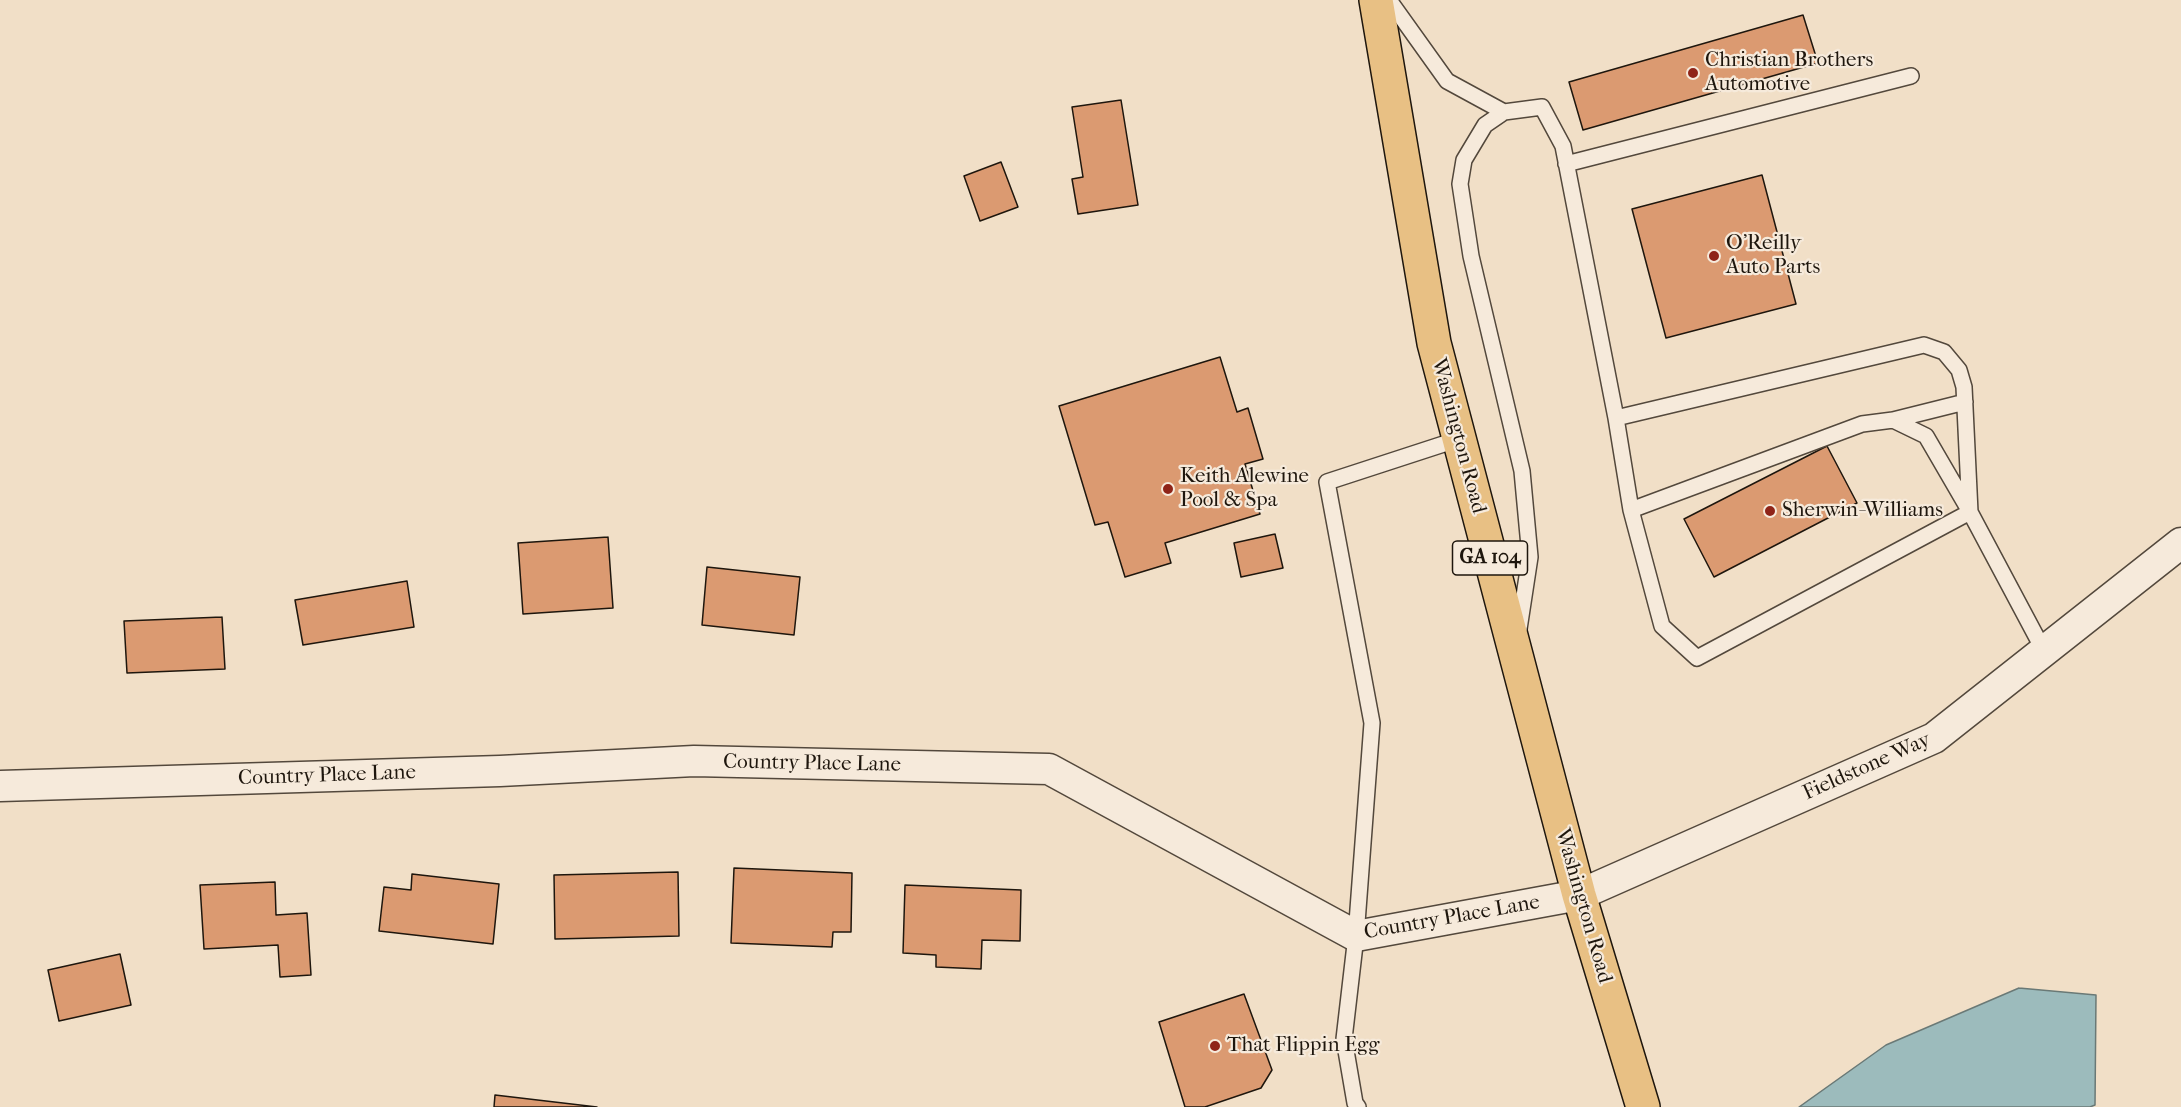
<!DOCTYPE html>
<html>
<head>
<meta charset="utf-8">
<style>
	body { margin:0 }
	canvas { display:block; background:#f1dfc7 }
</style>
</head>
<body>
<canvas width="2181" height="1107"></canvas>
<script>
const c = document.querySelector('canvas').getContext('2d');
c.lineJoin = 'round';
function paint(path, color) {
  c.fillStyle = color;
  c.fill(path, 'evenodd');
}
function toPath(rows) {
  const path = new Path2D();
  for (const r of rows) {
    path.moveTo(r[0], r[1]);
    for (let i = 2; i < r.length; i += 2) path.lineTo(r[i], r[i + 1]);
  }
  return path;
}
function trace(path, color, width, dash) {
  c.strokeStyle = color;
  c.lineWidth = width;
  c.lineCap = dash ? 'butt' : 'round';
  c.setLineDash(dash || []);
  c.stroke(path);
}
function write(font, color, halo, rows, align = 'center') {
  c.font = font + ' "IM FELL French Canon",serif';
  c.lineWidth = 4.5;
  c.setLineDash([]);
  c.textBaseline = 'middle';
  c.strokeStyle = halo;
  c.fillStyle = color;
  for (const [text, x, y, turn = 0] of rows) {
    c.save();
    c.translate(x, y);
    c.rotate((+turn || 0) * Math.PI / 180);
    c.textAlign = isNaN(turn) ? turn : align;
    if (halo) c.strokeText(text, 0, 0);
    c.fillText(text, 0, 0);
    c.restore();
  }
}
const water = toPath([
	[2019,988,2096,995,2095,1105,2090,1107,1799,1107,1886,1045,2019,988]
]);
paint(water, '#9cbbbc');
trace(water, '#6a7976', 1.5);
const building = toPath([
	[1803,15,1818,63,1583,130,1569,82,1803,15],
	[1121,100,1138,205,1078,214,1072,179,1083,177,1072,107,1121,100],
	[1001,162,1018,207,980,221,964,176,1001,162],
	[1762,175,1796,304,1666,338,1632,209,1762,175],
	[1220,357,1237,412,1248,408,1263,459,1245,464,1260,514,1165,543,1171,563,1125,577,1108,522,1095,525,1059,406,1220,357],
	[1827,446,1857,503,1714,577,1684,519,1827,446],
	[1275,534,1283,568,1241,577,1234,543,1275,534],
	[608,537,613,608,523,614,518,543,608,537],
	[707,567,800,577,794,635,702,625,707,567],
	[407,581,414,627,303,645,295,600,407,581],
	[222,617,225,669,127,673,124,621,222,617],
	[734,868,852,873,851,932,833,932,832,947,731,943,734,868],
	[678,872,679,936,555,939,554,875,678,872],
	[412,874,499,884,493,944,379,931,384,887,411,890,412,874],
	[275,882,276,915,307,913,311,975,280,977,278,945,204,949,200,885,275,882],
	[905,885,1021,890,1020,941,982,940,981,969,936,967,936,955,903,953,905,885],
	[120,954,131,1005,59,1021,48,970,120,954],
	[1244,994,1272,1070,1261,1088,1205,1107,1185,1107,1159,1022,1244,994],
	[495,1095,597,1107,494,1107,495,1095]
]);
paint(building, '#db9a71');
trace(building, '#1e160d', 1.5);
const service = toPath([
	[1389,0,1447,81,1504,112],
	[1566,164,1911,76],
	[1616,418,1924,345,1944,352,1959,370,1964,387,1970,512],
	[1893,420,1965,402],
	[1631,510,1862,424,1893,420,1926,436,1969,510],
	[1519,629,1530,557,1522,471,1471,256,1460,184,1464,160,1485,125,1504,112,1542,107,1563,146,1616,418,1631,510,1662,626,1697,658,1970,512,2044,651],
	[1358,1107,1355,1103,1344,1039,1356,936,1372,723,1327,482,1459,439]
]);
const minor = toPath([
	[0,786,500,771,694,761,1049,769,1356,936,1579,895,1934,738,2181,543]
]);
const primary = toPath([
	[1376,0,1434,343,1579,895,1643,1107]
]);
trace(service, '#53483c', 18);
trace(minor, '#53483c', 33);
trace(primary, '#1e160d', 36);
trace(service, '#f6eadb', 15);
trace(minor, '#f6eadb', 30);
trace(primary, '#e8c084', 33);
for (const [x, y, r, color] of [
	[1693,73,6,"#8f2418"],
	[1714,256,6,"#8f2418"],
	[1168,489,6,"#8f2418"],
	[1770,511,6,"#8f2418"],
	[1215,1046,6,"#8f2418"]
]) {
  const dot = new Path2D();
  dot.arc(x, y, r, 0, 2 * Math.PI);
  c.fillStyle = color;
  c.fill(dot);
  trace(dot, '#f6eadb', 2);
}
for (const [x, y, w] of [
	[1490,558,75]
]) {
  const box = new Path2D();
  box.roundRect(x - w / 2, y - 17, w, 34, 4.5);
  c.fillStyle = '#f6eadb';
  c.fill(box);
  trace(box, '#1e160d', 1.5);
}
write('bold 20px', '#1e160d', null, [
	["GA 104",1490,558]
]);
write('21px', '#1e160d', '#f6eadb', [
	["Christian Brothers",1705,61],
	["Automotive",1705,85],
	["O'Reilly",1726,244],
	["Auto Parts",1726,268],
	["Keith Alewine",1180,477],
	["Pool & Spa",1180,501],
	["Sherwin-Williams",1782,511],
	["That Flippin Egg",1227,1046]
], 'left');
write('21px', '#1e160d', '#f6eadb', [
	["Washington Road",1458,436,75],
	["Country Place Lane",812,764,1],
	["Fieldstone Way",1867,767,-24],
	["Country Place Lane",327,776,-2],
	["Washington Road",1583,906,74],
	["Country Place Lane",1452,918,-10]
]);
</script>
</body>
</html>
